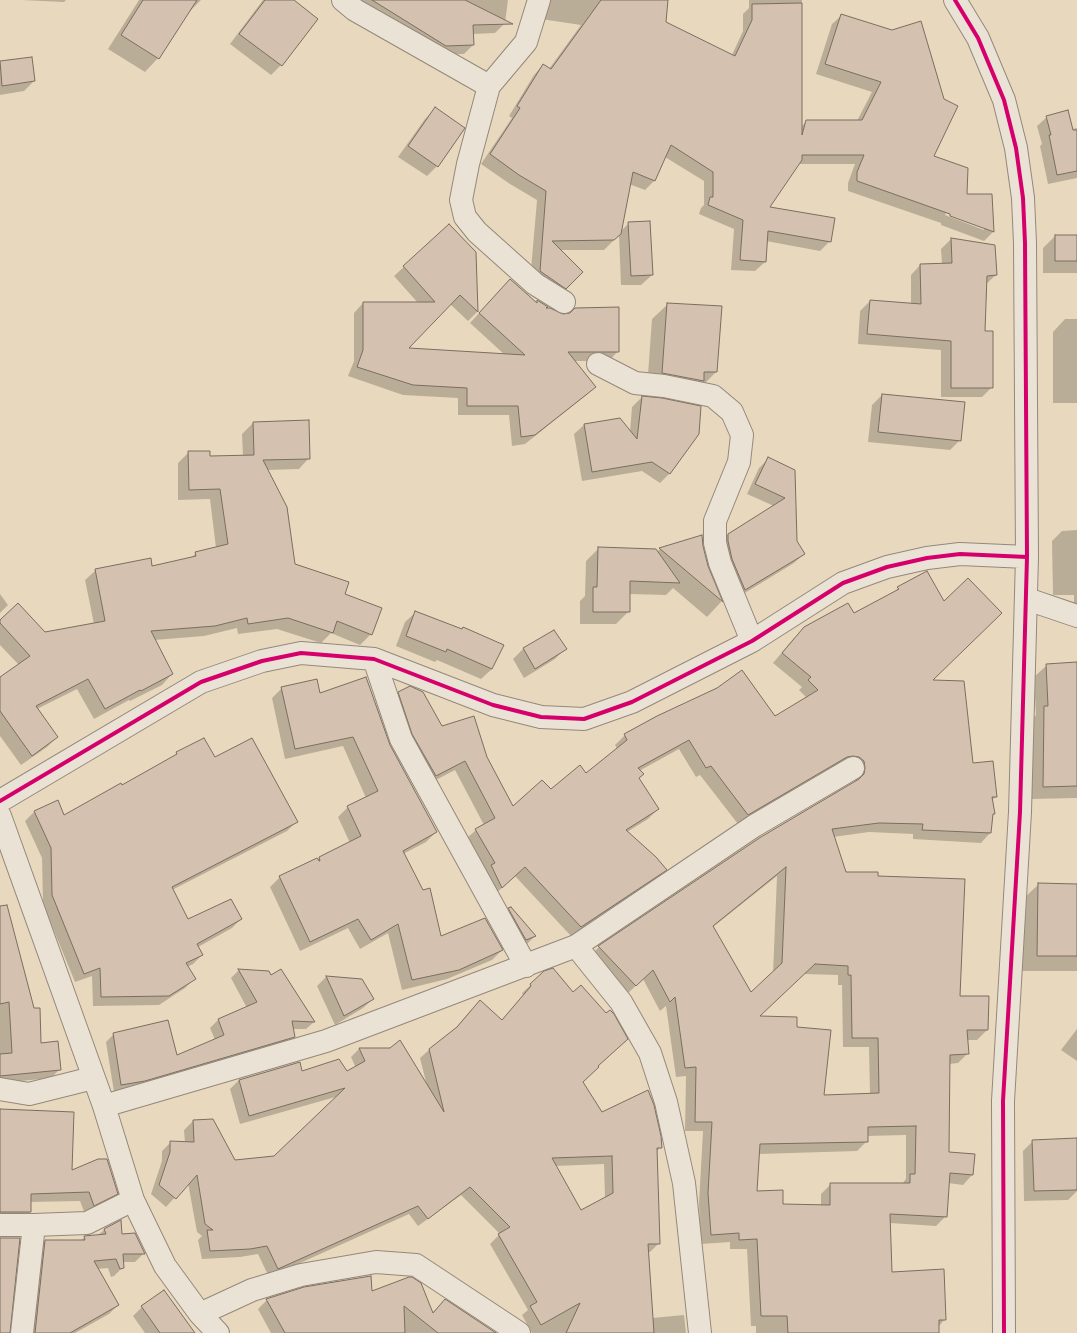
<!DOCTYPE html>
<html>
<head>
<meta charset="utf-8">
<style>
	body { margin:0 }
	canvas { display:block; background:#e8d8be }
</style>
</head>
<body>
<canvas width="1077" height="1333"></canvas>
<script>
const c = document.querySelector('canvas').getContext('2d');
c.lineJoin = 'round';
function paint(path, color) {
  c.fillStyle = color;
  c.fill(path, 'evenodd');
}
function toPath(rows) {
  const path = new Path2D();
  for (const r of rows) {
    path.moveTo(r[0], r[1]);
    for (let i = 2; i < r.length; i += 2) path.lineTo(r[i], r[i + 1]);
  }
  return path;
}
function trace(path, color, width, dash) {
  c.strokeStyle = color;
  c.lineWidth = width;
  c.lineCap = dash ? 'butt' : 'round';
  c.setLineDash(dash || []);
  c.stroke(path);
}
paint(toPath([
	[21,0,66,0,64,2],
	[139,0,201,0,186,15,158,58,145,72,108,49],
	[263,0,292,0,316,19,281,65,271,75,230,44],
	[342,0,508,0,505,23,495,33,473,34,473,45,464,54,437,55],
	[543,0,667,0,665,22,732,55,743,31,743,14,749,8,749,0,802,0,802,118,800,121,802,121,802,126,807,121,857,121,872,92,816,74,832,24,842,15,933,156,966,195,991,195,993,232,984,241,941,225,941,223,848,191,848,183,855,164,797,164,768,208,830,241,820,251,766,241,765,262,755,271,731,270,734,229,699,214,701,208,704,205,704,181,665,157,654,181,645,190,629,184,620,232,629,223,652,275,641,285,621,285,619,235,604,250,559,250,581,272,556,297,530,281,537,200,510,184,481,164,512,118,509,116,534,75,543,65,549,69,581,25,541,19],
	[946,213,984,227,984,230,945,215],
	[31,58,34,81,24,91,0,95,0,62],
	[435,109,437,166,427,176,398,157,425,119],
	[1047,117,1072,129,1077,128,1077,178,1048,184,1040,146,1042,144,1037,126],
	[449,225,475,252,477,312,468,321,450,304,407,349,505,355,470,323,501,289,536,303,537,301,544,309,563,315,618,351,609,361,574,361,594,387,585,396,525,444,512,446,509,415,458,415,458,398,403,395,348,376,354,361,354,313,363,303,418,303,394,276],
	[1055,236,1077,236,1077,273,1043,273,1043,248],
	[951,239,996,275,986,284,984,332,992,387,982,397,941,397,941,350,858,344,860,311,870,301,911,304,911,275,921,264,942,264,941,249],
	[668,304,716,372,701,387,647,388,652,319],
	[1065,319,1077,319,1077,403,1053,403,1053,332],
	[882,395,960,440,950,450,868,442,872,405],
	[642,397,698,434,669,474,660,483,642,471,582,481,574,434,584,425,630,432,632,407],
	[308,421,309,458,299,469,267,470,294,565,344,594,371,634,360,645,331,633,321,643,277,629,238,634,237,628,204,636,154,640,172,674,162,685,130,701,129,700,94,719,77,689,37,709,57,737,47,747,21,765,0,736,0,678,19,665,0,645,0,621,45,633,94,624,85,580,96,570,151,568,190,559,196,553,216,548,210,499,178,500,178,463,189,452,209,457,243,456,242,434,253,423],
	[769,458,794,471,796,541,804,554,794,563,735,599,718,544,728,534,774,506,747,494,759,468],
	[1077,530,1077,603,1074,603,1074,595,1053,595,1052,541,1062,531],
	[702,537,702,546,707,566,721,602,707,617,673,588,666,595,629,594,629,611,616,624,580,624,580,601,585,596,586,561,599,548,657,552,660,549],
	[927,572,931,680,972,764,996,797,992,800,994,814,992,816,990,833,981,843,913,839,913,834,869,832,833,837,846,873,877,877,959,997,987,1030,977,1040,967,1040,968,1053,958,1063,949,1064,948,1153,972,1175,963,1185,948,1183,946,1216,936,1226,890,1223,891,1273,945,1319,938,1327,938,1333,756,1333,756,1326,751,1326,747,1249,730,1249,730,1242,701,1244,699,1203,703,1131,685,1131,686,1076,676,1077,666,1006,660,1011,643,979,626,995,590,956,599,947,855,782,856,778,738,824,700,775,696,777,679,749,639,771,638,778,658,809,648,819,627,832,665,870,656,879,571,936,515,876,492,897,466,839,476,830,484,825,455,770,426,785,389,703,399,693,441,727,486,758,512,808,586,775,618,750,615,745,625,735,774,717,807,698,799,690,802,687,773,663,794,638,853,615,891,595,898,588],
	[777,876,773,973,751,994,713,927],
	[804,974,838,975,838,985,842,985,843,1047,869,1047,870,1095,823,1096,796,1028,758,1017],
	[906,1135,906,1179,902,1184,831,1184,821,1194,821,1206,782,1205,756,1192,759,1154,857,1151,867,1141,867,1136],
	[0,594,8,605,0,613],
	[416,612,502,645,492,669,481,679,437,660,435,662,396,646,405,622],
	[554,631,565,649,555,659,524,678,513,659,523,649],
	[1077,663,1077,798,1031,799,1032,720,1036,715,1034,677,1047,665],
	[282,688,320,694,389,745,436,832,426,842,403,854,440,938,502,950,492,960,447,979,402,990,388,933,360,949,348,928,300,951,270,887,280,877,317,860,320,857,350,843,338,817,348,807,366,798,343,746,285,759,272,698],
	[177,753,214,759,296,822,287,831,172,890,187,921,241,919,232,928,198,947,202,955,193,964,187,967,194,979,185,988,159,1005,93,1006,92,976,75,982,43,904,42,858,25,821,34,812,64,816,122,786,172,758],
	[1039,884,1077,885,1077,971,1022,971,1023,899],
	[509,909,535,936,525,946,499,919],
	[0,917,40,1044,60,1069,51,1078,0,1083],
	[239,970,271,976,314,1022,306,1029,292,1029,294,1037,286,1045,114,1092,106,1042,114,1034,176,1057,215,1040,210,1028,218,1020,247,1008,231,978],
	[545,972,597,1066,582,1082,602,1113,660,1148,656,1152,659,1243,650,1252,648,1252,652,1318,684,1315,686,1333,532,1333,522,1315,528,1310,490,1244,500,1234,461,1195,418,1226,409,1214,269,1277,258,1254,240,1257,202,1259,198,1240,202,1236,197,1232,188,1183,166,1207,151,1194,162,1161,162,1151,171,1142,185,1143,184,1130,193,1121,235,1161,274,1157,339,1096,240,1124,230,1089,239,1080,299,1063,301,1072,347,1073,356,1068,351,1057,359,1049,427,1086,420,1058,429,1050,454,1030,471,1010,501,1021,523,995,522,993],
	[604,1164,605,1198,581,1212,555,1166],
	[326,977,361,980,373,999,363,1008,335,1025,317,986],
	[1077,1029,1077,1061,1061,1050],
	[0,1110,71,1171,117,1193,108,1202,85,1214,80,1201,30,1202,30,1212,21,1221,0,1221],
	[1033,1141,1077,1163,1077,1191,1068,1200,1024,1201,1023,1151],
	[120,1222,121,1235,144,1253,135,1262,123,1262,123,1267,114,1276,111,1277,108,1268,97,1269,118,1305,109,1314,75,1333,27,1333,36,1250,45,1241,80,1241,85,1237,98,1235,104,1230],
	[164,1292,193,1333,145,1333,133,1316,142,1307],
	[371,1293,432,1313,445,1300,494,1333,271,1333,258,1309,267,1300]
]), '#0003');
const building = toPath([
	[143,0,197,0,159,59,121,35,143,0],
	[265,0,294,0,318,19,282,66,239,34,265,0],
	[372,0,465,0,513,24,473,25,474,45,446,46,372,0],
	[601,0,668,0,666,22,735,56,752,20,752,4,802,3,802,135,806,120,862,120,881,82,825,64,841,14,892,30,921,21,944,99,958,106,934,156,968,168,967,194,992,194,994,232,950,216,950,214,857,181,857,172,864,155,802,155,802,160,770,207,835,218,831,242,768,231,766,262,740,260,743,220,708,205,710,197,713,197,713,172,671,145,655,181,633,172,621,234,614,240,552,241,583,272,566,289,540,271,546,191,519,175,490,154,520,108,517,106,543,64,551,69,601,0],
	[32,57,35,81,2,86,0,61,32,57],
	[435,107,465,128,438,167,408,146,435,107],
	[1068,110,1073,130,1077,130,1077,171,1057,175,1049,135,1051,135,1046,116,1068,110],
	[650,221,653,275,631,276,628,222,650,221],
	[449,224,476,252,478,312,460,295,409,348,525,355,479,313,510,279,537,303,537,300,548,307,546,308,550,308,563,314,570,313,575,308,619,307,619,352,568,352,596,387,535,435,521,437,518,406,467,406,467,388,413,385,357,367,363,350,363,302,435,302,403,266,449,224],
	[1055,235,1077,235,1077,261,1055,261,1055,235],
	[951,238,995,245,997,275,987,276,985,331,993,331,993,388,951,388,951,341,867,334,870,300,921,304,920,264,952,263,951,238],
	[667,303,722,306,717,372,704,372,704,381,662,373,667,303],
	[882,394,965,402,961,441,878,432,882,394],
	[642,396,662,398,701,406,699,434,670,474,652,462,592,472,584,424,620,418,637,439,642,396],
	[309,420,310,459,263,460,287,507,295,564,349,582,345,594,382,608,372,635,337,621,333,633,288,618,248,624,247,618,215,626,151,631,173,674,141,691,140,690,105,709,88,679,36,706,58,737,32,756,0,711,0,677,30,656,0,623,0,620,18,603,45,632,105,621,95,569,151,558,152,566,196,556,195,552,228,544,220,489,189,490,188,451,210,451,210,456,254,455,253,422,309,420],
	[768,457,795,470,797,541,805,554,745,590,732,559,728,541,728,534,785,498,755,484,768,457],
	[702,535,703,546,708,566,723,602,659,548,702,535],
	[598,547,656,549,680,583,630,581,630,612,593,612,593,587,597,587,598,547],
	[927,571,944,601,968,578,1002,613,933,680,964,681,973,763,993,761,997,797,992,797,995,814,993,814,991,833,922,830,923,824,879,823,832,829,846,872,878,872,878,876,965,879,960,996,989,996,988,1030,967,1030,969,1054,950,1055,949,1152,975,1154,973,1175,950,1173,947,1217,890,1214,892,1272,944,1269,946,1320,939,1320,939,1333,788,1333,787,1316,761,1316,757,1239,739,1240,739,1233,711,1235,708,1193,712,1122,695,1122,696,1067,685,1068,675,997,670,1002,653,970,636,986,598,946,761,837,859,779,864,774,865,768,864,761,859,757,853,756,847,757,748,815,711,766,706,768,689,740,638,768,644,774,639,778,659,809,626,830,656,857,667,870,581,927,525,867,502,888,491,865,495,863,475,829,495,818,465,761,436,776,412,734,398,692,410,686,423,692,442,726,474,716,487,757,513,806,542,780,551,789,580,765,586,773,627,740,624,734,657,716,717,688,742,670,775,716,818,690,808,680,811,677,782,653,804,627,848,603,854,613,899,589,897,587,927,571],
	[786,867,782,963,751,992,713,926,786,867],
	[815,964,848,966,848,975,851,975,852,1038,878,1038,879,1093,824,1095,831,1030,797,1027,797,1017,760,1016,815,964],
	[916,1126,915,1174,910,1174,910,1183,830,1183,830,1205,783,1204,783,1190,757,1191,760,1144,868,1142,868,1127,916,1126],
	[415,611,462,629,463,627,504,645,492,669,447,649,446,652,406,636,415,611],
	[554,630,567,649,535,669,523,648,554,630],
	[1077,662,1077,786,1043,787,1044,706,1048,706,1046,664,1077,662],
	[366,677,390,745,437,832,403,851,423,890,430,888,441,936,485,918,503,950,459,970,412,980,398,924,371,940,358,919,310,942,279,876,317,858,319,861,320,861,319,857,361,836,347,806,378,791,353,737,295,749,281,687,317,679,320,693,366,677],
	[204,738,215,757,252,738,298,822,172,887,188,919,231,899,242,919,197,944,203,955,186,963,196,979,169,996,101,997,100,968,84,974,52,895,51,848,34,811,58,800,64,815,121,783,122,785,177,754,176,752,204,738],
	[1038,883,1077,884,1077,956,1037,956,1038,883],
	[7,905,34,1008,40,1008,41,1043,58,1041,61,1070,0,1076,0,1054,12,1053,9,1002,0,1004,0,906,7,905],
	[511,907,536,936,526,940,508,908,511,907],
	[553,968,573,992,581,985,606,1013,610,1010,614,1014,628,1039,598,1066,599,1067,583,1082,602,1112,648,1090,654,1105,661,1136,662,1148,657,1148,660,1244,648,1244,654,1333,566,1333,580,1303,541,1325,530,1306,537,1302,498,1234,510,1227,470,1187,428,1219,418,1206,278,1269,267,1246,250,1249,210,1251,207,1230,213,1230,205,1224,197,1175,176,1199,159,1185,170,1152,170,1141,194,1142,193,1120,213,1119,235,1160,274,1156,345,1088,249,1116,239,1080,300,1062,302,1071,339,1059,347,1071,365,1061,359,1048,390,1048,400,1040,444,1112,429,1049,457,1027,480,1000,502,1020,531,986,530,984,544,971,553,968],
	[612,1156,613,1193,581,1210,552,1158,612,1156],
	[238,969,269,971,271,975,281,969,315,1022,292,1021,295,1037,145,1081,121,1085,113,1033,168,1020,177,1055,224,1035,218,1019,257,1002,238,969],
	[326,976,362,979,374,999,344,1016,326,976],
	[0,1109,74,1112,72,1170,98,1159,107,1159,118,1194,94,1206,89,1192,31,1194,31,1212,0,1212,0,1109],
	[1077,1138,1077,1190,1034,1191,1032,1140,1077,1138],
	[121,1220,122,1234,135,1233,145,1254,123,1254,124,1268,120,1269,116,1259,94,1261,119,1305,70,1333,35,1333,45,1240,85,1240,84,1236,106,1234,104,1229,121,1220],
	[0,1238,20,1238,10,1333,0,1333,0,1238],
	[371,1276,372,1291,409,1277,412,1277,421,1283,433,1313,445,1299,496,1333,438,1333,404,1306,405,1333,285,1333,266,1299,304,1287,371,1276],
	[164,1290,195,1333,160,1333,141,1306,164,1290]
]);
paint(building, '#d4c1b0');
trace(building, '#7a6e60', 1);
const minor = toPath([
	[343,0,355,10,489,86],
	[539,0,526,42,489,86,468,164,461,200,465,217,477,232,535,284,564,302],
	[955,0,978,38,1004,100,1016,148,1023,198,1025,243,1027,557,1020,812,1003,1101,1004,1333],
	[598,364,635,383,664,386,713,396,732,412,742,435,739,462,715,521,715,543,720,563,752,641],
	[1027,599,1077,616],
	[374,659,401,739,526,966],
	[0,801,201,682,262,661,301,653,374,659,493,705,541,717,584,719,632,702,752,641,843,583,887,567,927,558,960,554,1027,557],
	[0,816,104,1106,133,1200,165,1266,200,1314,218,1333],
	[576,946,621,1002,650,1053,666,1102,684,1183,700,1333],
	[0,1089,29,1094,93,1078],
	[104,1106,326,1041,576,946,754,826,853,768],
	[0,1225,34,1225,87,1223,133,1200],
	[200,1314,252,1290,301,1275,376,1262,416,1265,519,1333],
	[22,1333,34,1225]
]);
trace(minor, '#948879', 24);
trace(minor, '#ebe2d6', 22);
trace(toPath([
	[955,0,978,38,1004,100,1016,148,1023,198,1025,243,1027,557,1020,812,1003,1101,1004,1333],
	[0,801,201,682,262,661,301,653,374,659,493,705,541,717,584,719,632,702,752,641,843,583,887,567,927,558,960,554,1027,557]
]), '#d6006c', 4);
</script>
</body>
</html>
